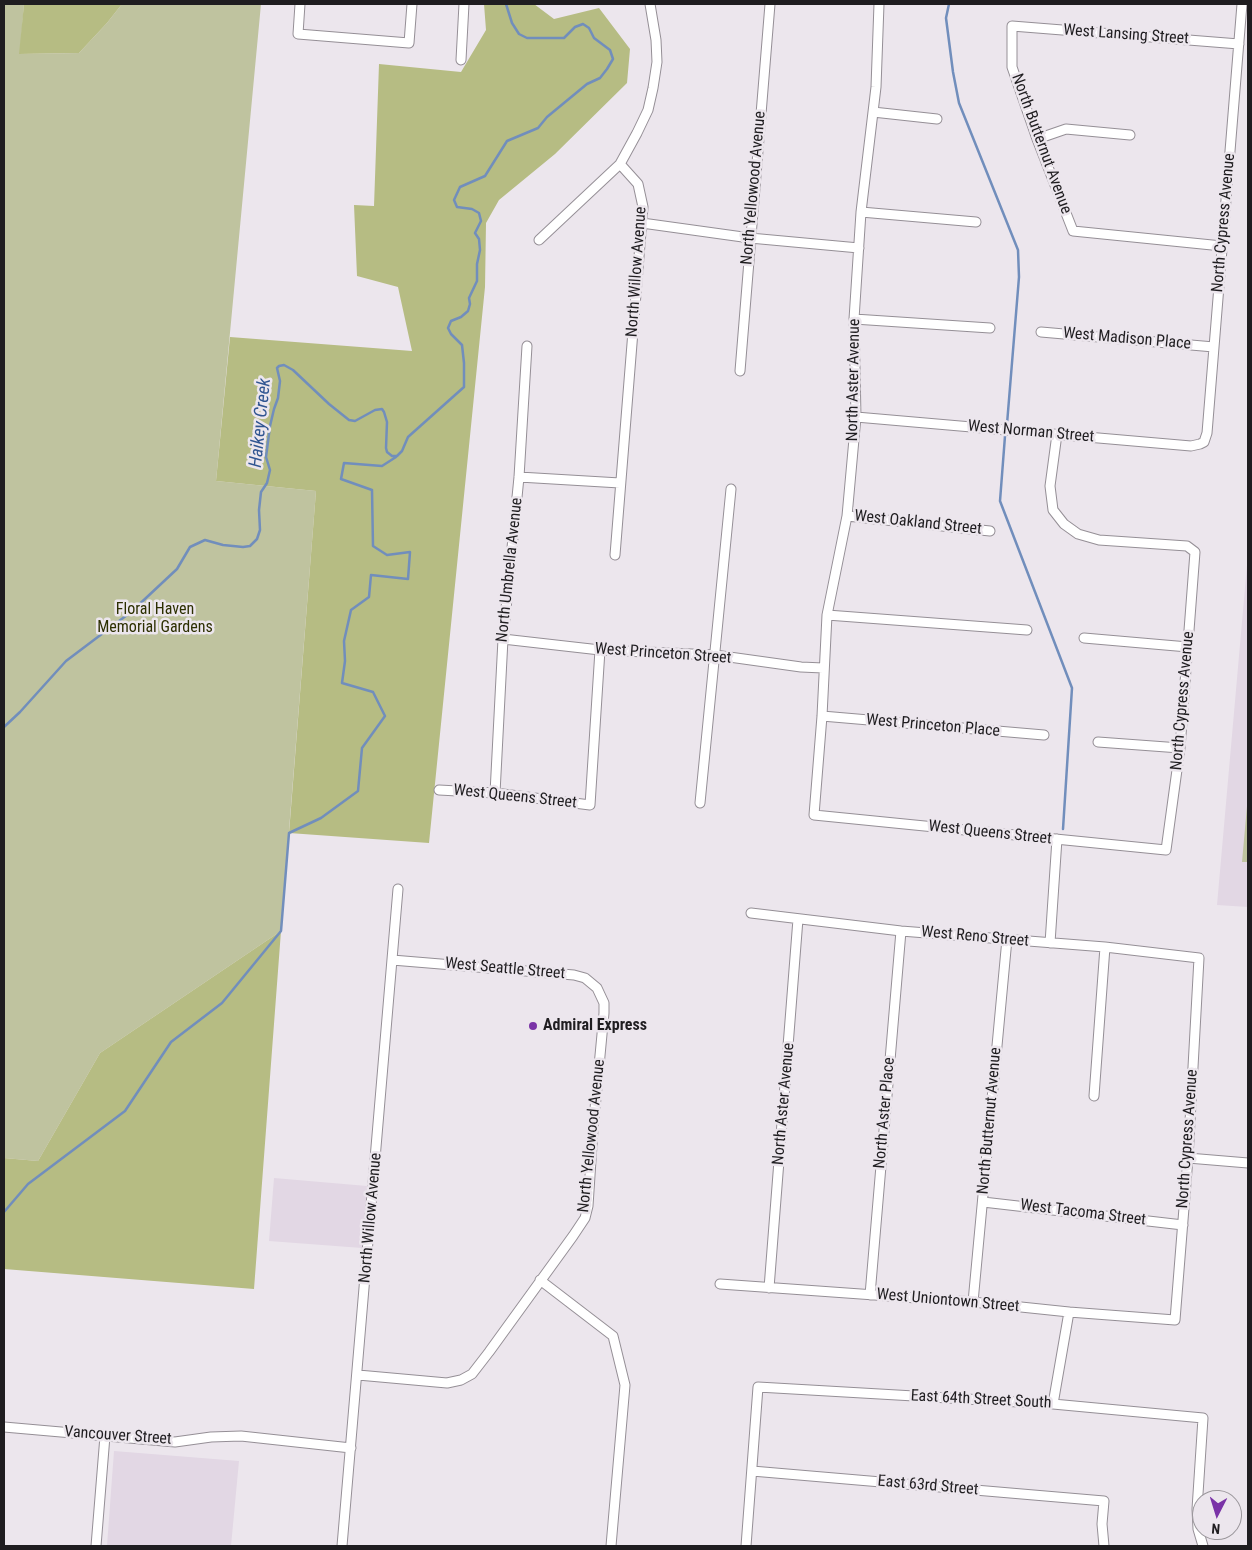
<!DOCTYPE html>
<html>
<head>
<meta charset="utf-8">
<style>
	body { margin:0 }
	#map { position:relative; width:1252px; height:1550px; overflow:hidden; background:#ece6ed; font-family:"Roboto Condensed",sans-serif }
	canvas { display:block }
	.frame { position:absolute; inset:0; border:5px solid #1f1d20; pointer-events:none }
	.north { position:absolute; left:1192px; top:1490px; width:50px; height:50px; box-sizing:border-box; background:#ece6ed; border:1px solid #9a969b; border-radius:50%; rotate:185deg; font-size:14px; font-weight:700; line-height:20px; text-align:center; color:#1f1d20 }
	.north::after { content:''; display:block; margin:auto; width:18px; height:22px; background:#7a33a7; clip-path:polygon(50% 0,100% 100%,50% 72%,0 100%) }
</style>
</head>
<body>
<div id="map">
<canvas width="1252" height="1550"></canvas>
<div class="frame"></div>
<div class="north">N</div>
</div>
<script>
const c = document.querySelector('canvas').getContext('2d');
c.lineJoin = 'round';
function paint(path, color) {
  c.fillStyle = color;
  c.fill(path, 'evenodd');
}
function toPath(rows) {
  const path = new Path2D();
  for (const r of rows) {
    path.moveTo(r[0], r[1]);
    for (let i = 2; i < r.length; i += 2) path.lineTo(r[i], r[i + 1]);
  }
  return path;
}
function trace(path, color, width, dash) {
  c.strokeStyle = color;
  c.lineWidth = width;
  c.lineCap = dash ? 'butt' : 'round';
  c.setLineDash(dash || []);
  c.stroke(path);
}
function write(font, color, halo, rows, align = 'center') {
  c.font = font + ' "Roboto Condensed",sans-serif';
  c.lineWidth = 5;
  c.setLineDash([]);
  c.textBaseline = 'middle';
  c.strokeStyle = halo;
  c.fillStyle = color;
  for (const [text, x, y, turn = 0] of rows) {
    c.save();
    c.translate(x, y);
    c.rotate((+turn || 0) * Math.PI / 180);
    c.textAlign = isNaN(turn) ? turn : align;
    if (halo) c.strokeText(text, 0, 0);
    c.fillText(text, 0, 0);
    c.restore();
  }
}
paint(toPath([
	[1248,554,1248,907,1217,905],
	[274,1178,367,1186,362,1248,269,1241],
	[114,1451,239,1461,231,1546,107,1546]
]), '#e2d7e4');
paint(toPath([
	[4,4,24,4,20,54,79,53,107,23,122,4,261,4,216,481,316,491,281,931,100,1053,38,1161,4,1158],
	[1248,795,1248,862,1242,862]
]), '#bfc39f');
paint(toPath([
	[24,4,122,4,107,23,79,53,19,54],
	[484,4,534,4,554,19,599,8,630,49,627,83,555,154,499,200,486,223,485,287,429,843,289,833,316,491,216,481,230,337,412,351,398,287,357,276,354,205,374,206,379,64,461,72,486,30],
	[281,931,254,1289,4,1269,4,1158,38,1161,100,1053]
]), '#b6bc83');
trace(toPath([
	[949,4,946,18,953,72,959,103,1018,250,1019,277,1007,424],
	[1005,436,1000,501,1072,688,1063,829],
	[4,727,20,712,66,661,131,612,177,569,190,547,205,540,223,545,243,547,250,546,257,539,260,530,259,510,261,492,267,483,270,470,266,457,270,426,274,409,278,398,280,381,277,368,279,366,284,365,293,370,329,404,349,420,355,421,375,410,382,409,384,412,387,422,386,448,387,452,392,456,397,456,402,451,408,437,464,387,464,363,462,345,451,334,448,328,451,321,461,317,468,311,470,304,469,298,477,281,477,264,480,250,479,239,475,233,481,221,479,213,472,209,457,207,454,200,460,187,485,176,507,141,538,128,547,117,587,84,600,78,607,69,613,59,610,50,594,38,589,28,583,24,575,27,564,38,527,38,519,34,512,23,506,4],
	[4,1212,28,1184,125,1111,171,1042,222,1003,281,931,289,833,321,818,358,791,362,748,385,716,373,692,342,683,345,661,344,641,351,610,369,597,371,575,408,579,410,552,387,555,373,546,372,490,341,479,344,463,382,466,396,457]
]), '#718ebc', 2.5);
const minor = toPath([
	[300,4,298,34,409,43,412,4],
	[879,4,876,87,861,212,854,319,856,417,847,516,827,615,822,716,814,815,1166,850,1180,748,1195,552,1187,546,1099,540,1078,534,1064,524,1053,510,1050,486,1057,434],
	[461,60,464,4],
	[873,112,937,119],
	[1037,139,1066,129,1130,135],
	[861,212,976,222],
	[642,223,750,238,859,248],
	[539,240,620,164,637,133,648,110,653,88,657,62,656,40,650,4],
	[1222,246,1073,231,1037,139,1012,67,1012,26,1239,44],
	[854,319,990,328],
	[1041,332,1214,347],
	[740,371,770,4],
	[856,417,1191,446,1200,444,1204,442,1207,433,1242,4],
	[519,477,620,483],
	[847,516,990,531],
	[615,555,643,207,638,184,620,164],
	[827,615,1027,630],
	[1084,638,1188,647],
	[503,639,600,650,715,655,801,667,823,668],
	[822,716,1044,735],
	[1098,742,1180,748],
	[439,790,495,793,590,805,600,650],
	[495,793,503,639,519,477,527,346],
	[700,803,731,489],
	[1050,943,1057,839],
	[1094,1096,1105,947],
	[1188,1158,1248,1163],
	[983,1202,1183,1225],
	[540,1280,613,1336,625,1385,611,1546],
	[720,1284,973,1302,1069,1312,1175,1320,1188,1158,1199,958,1105,947,901,931,751,913],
	[769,1288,798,919],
	[870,1295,901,931],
	[973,1302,1007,939],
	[358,1375,447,1383,461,1380,472,1374,489,1352,573,1236,585,1218,588,1206,593,1130,604,1013,604,1003,597,988,585,978,574,975,392,960],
	[1053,1404,1069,1312],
	[4,1427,175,1442,211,1437,241,1436,351,1448],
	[752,1471,1104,1501,1102,1524,1104,1546],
	[96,1546,105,1436],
	[342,1546,398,889],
	[746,1546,758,1387,1053,1404,1203,1418,1197,1509,1198,1529,1203,1546]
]);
trace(minor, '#958f96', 11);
trace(minor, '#fff', 9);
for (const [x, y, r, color] of [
	[533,1026,5,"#7a33a7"]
]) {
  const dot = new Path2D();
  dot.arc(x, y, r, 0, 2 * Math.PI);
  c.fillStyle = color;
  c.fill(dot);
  trace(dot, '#ece6ed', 2);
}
write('16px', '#1f1d20', '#ece6ed', [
	["West Lansing Street",1126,35,4],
	["North Butternut Avenue",1041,144,70],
	["North Yellowood Avenue",754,188,-85],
	["North Cypress Avenue",1224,223,-85],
	["North Willow Avenue",637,272,-86],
	["West Madison Place",1127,339,5],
	["North Aster Avenue",854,380,-89],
	["West Norman Street",1031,432,5],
	["West Oakland Street",918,523,6],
	["North Umbrella Avenue",510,570,-84],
	["West Princeton Street",663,654,4],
	["North Cypress Avenue",1183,701,-85],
	["West Princeton Place",933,726,5],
	["West Queens Street",515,797,6],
	["West Queens Street",990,833,6],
	["West Reno Street",975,937,5],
	["West Seattle Street",505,969,5],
	["North Aster Avenue",784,1104,-85],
	["North Aster Place",885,1113,-85],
	["North Butternut Avenue",990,1121,-85],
	["North Yellowood Avenue",592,1136,-84],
	["North Cypress Avenue",1188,1139,-86],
	["West Tacoma Street",1083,1213,7],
	["North Willow Avenue",371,1218,-85],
	["West Uniontown Street",948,1301,5],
	["East 64th Street South",981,1400,3],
	["Vancouver Street",118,1436,4],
	["East 63rd Street",928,1486,5]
]);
write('16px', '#2c2f01', '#ece6ed', [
	["Floral Haven",155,610],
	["Memorial Gardens",155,628]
]);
write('bold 16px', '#1f1d20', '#ece6ed', [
	["Admiral Express",543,1026]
], 'left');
write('italic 18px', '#305591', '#ece6ed', [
	["Haikey Creek",261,423,-84]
]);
</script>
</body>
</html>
